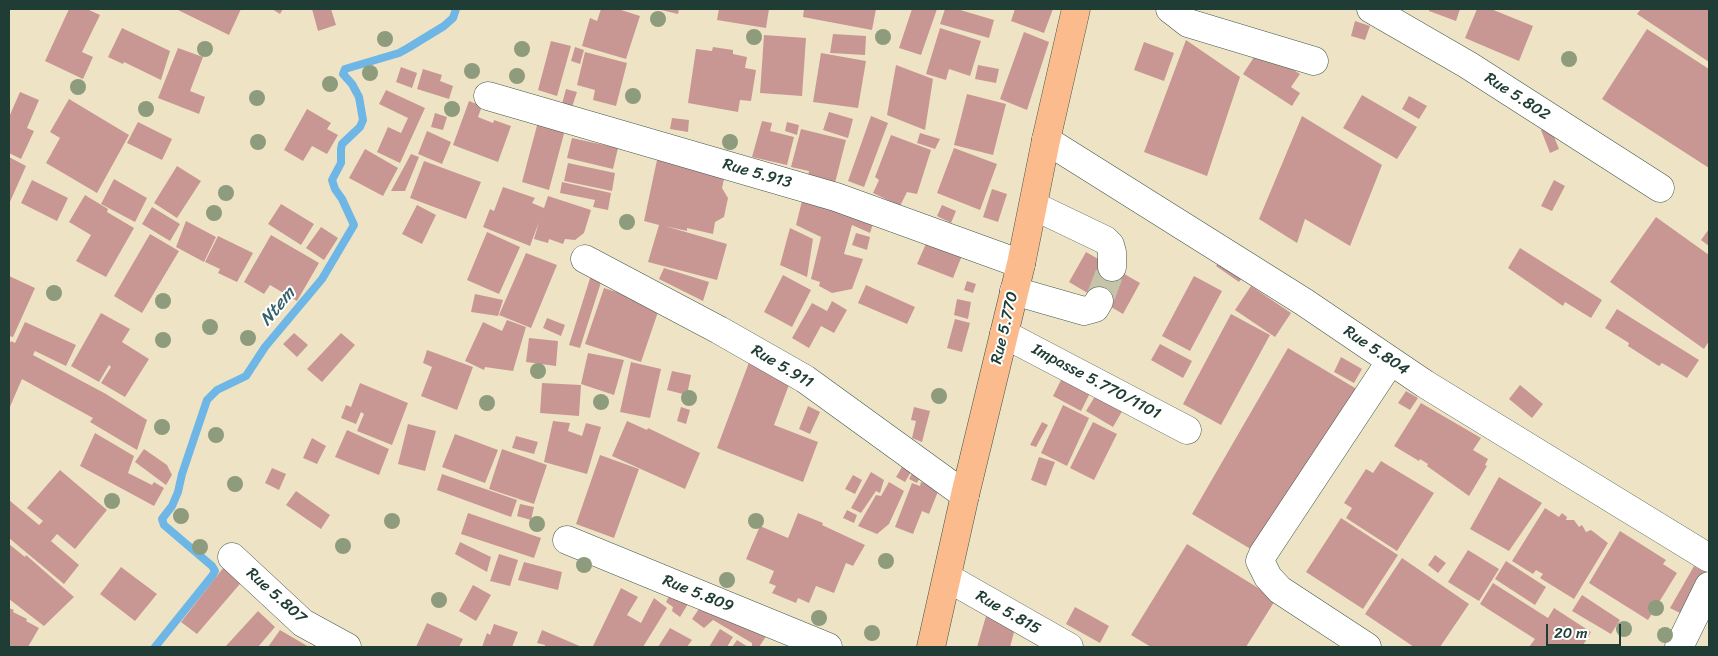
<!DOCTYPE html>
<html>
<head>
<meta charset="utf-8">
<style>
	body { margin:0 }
	#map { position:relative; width:1718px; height:656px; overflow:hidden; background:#eee4c5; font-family:Sriracha,sans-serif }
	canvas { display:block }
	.frame { position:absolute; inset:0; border:10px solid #1f3d34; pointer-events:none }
	.scale { position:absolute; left:1546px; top:624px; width:75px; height:22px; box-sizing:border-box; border:2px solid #1f3d34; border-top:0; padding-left:6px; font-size:15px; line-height:18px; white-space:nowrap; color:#1f3d34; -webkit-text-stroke:4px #fff; paint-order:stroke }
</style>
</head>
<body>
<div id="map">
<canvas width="1718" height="656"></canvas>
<div class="frame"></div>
<div class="scale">20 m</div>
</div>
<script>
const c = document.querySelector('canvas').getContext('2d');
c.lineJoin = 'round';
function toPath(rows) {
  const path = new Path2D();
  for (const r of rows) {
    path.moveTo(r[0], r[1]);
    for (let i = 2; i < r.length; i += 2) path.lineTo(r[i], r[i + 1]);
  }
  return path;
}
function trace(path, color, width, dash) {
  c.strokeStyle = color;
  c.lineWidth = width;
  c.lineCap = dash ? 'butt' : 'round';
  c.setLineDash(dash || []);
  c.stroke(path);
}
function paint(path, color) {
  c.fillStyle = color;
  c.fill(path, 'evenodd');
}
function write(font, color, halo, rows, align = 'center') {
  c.font = font + ' Sriracha,sans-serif';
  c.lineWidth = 4;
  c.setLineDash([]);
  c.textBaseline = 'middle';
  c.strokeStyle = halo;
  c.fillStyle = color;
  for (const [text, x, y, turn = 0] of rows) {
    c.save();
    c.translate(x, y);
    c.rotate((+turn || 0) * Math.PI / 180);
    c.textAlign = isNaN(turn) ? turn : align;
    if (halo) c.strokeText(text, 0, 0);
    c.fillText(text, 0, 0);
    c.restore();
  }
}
trace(toPath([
	[155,647,212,576,215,571,212,566,164,525,162,519,172,506,178,492,182,474,207,400,217,390,246,376,265,347,322,279,354,225,342,199,335,189,332,180,341,163,341,149,342,144,360,127,363,120,359,97,352,84,343,74,345,69,399,53,408,48,444,26,453,18,456,9]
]), '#6db6e5', 8);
paint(toPath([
	[69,9,87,9,100,15,82,52,93,57,83,79,45,61],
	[176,9,241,9,229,35],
	[272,9,283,9,280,14],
	[312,9,331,9,336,25,318,31],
	[601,9,618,9,640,16,626,59,582,46,590,18,597,21],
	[657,9,679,9,678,14],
	[719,9,769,9,766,28,717,20],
	[804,9,876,9,872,30,803,17],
	[912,9,937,9,921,55,899,48],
	[945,9,957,9,994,20,989,38,940,24],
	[1015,9,1053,9,1044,33,1011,21],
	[1429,9,1460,9,1456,21,1429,11],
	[1477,9,1491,9,1533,26,1519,61,1465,38],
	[1641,9,1709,9,1709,62,1637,14],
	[1355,21,1370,26,1365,40,1351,36],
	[122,28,170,51,161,80,124,62,123,64,108,57],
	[940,28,981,41,970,76,949,69,946,80,926,74],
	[1647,29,1709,69,1709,168,1602,99],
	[1024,32,1049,42,1027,110,1000,99],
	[833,34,866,36,865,55,830,53],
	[764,35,806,38,802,96,760,93],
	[1186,40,1240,77,1207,176,1144,152],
	[551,41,571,46,557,96,538,90],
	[1144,42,1174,53,1164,81,1134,70],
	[575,47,584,50,580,64,571,61],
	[713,47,733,50,733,54,747,57,745,68,756,70,751,101,740,100,738,112,688,103,696,49,712,51],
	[178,48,203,57,190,91,205,97,199,114,158,98],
	[1258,51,1264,51,1300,74,1291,87,1300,93,1292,106,1243,74],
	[585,52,627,63,616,106,593,100,595,90,577,85],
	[821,53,866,61,858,108,813,102],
	[896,65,933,79,925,130,887,115],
	[978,65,999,69,996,83,975,79],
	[401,67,417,73,412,88,396,82],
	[423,69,442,75,440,81,453,86,449,99,417,89],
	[566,89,577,92,572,107,562,104],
	[386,90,425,108,400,163,377,152,388,127,401,133,408,118,379,104],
	[20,92,39,100,27,128,34,131,21,159,9,153,9,117],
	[967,94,1006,104,993,155,954,145],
	[1362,95,1417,127,1397,159,1343,128],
	[1409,96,1427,106,1419,119,1402,109],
	[69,99,129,135,97,193,46,163,60,138,50,132],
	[469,101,482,106,478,117,493,123,494,120,511,126,498,162,453,145],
	[307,109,331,123,327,129,338,135,327,154,312,146,303,161,284,150],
	[829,112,853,119,848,138,823,130],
	[435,113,447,117,443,130,431,127],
	[871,116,888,123,864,187,848,181],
	[1302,116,1382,165,1350,246,1305,219,1297,243,1259,219],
	[539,118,566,126,549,190,522,182],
	[672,118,689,120,688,132,670,129],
	[762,121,772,123,770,131,794,137,787,165,752,157],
	[138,122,172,139,162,160,127,143],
	[787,122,799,125,797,135,785,131],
	[1550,126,1559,149,1550,153,1541,130],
	[801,129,846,140,835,183,808,176,809,171,791,167],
	[427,131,451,142,442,164,418,154],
	[920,133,940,139,935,149,917,143],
	[891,135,931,150,917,194,907,192,900,206,873,193,879,180,875,177],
	[572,138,618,148,613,169,567,158],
	[954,148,997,164,980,210,937,193],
	[365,149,398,168,383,196,349,178],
	[411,154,419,157,405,191,391,191],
	[9,157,26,166,9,204],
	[657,160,725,175,722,188,728,198,724,217,715,222,713,234,687,228,687,231,665,226,727,244,717,280,648,262,659,225,644,221],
	[424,161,481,182,466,219,410,198],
	[568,163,615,173,612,191,564,181],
	[177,166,201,181,177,218,154,203],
	[114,179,147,198,135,222,101,204],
	[32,180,68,198,57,221,21,203],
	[1554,180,1565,186,1552,211,1541,206],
	[562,182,611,193,608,210,593,207,595,200,560,193],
	[503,187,535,198,532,203,544,208,548,196,591,210,584,233,575,240,565,239,563,244,549,239,548,243,534,239,539,222,530,246,483,227,490,209,494,211],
	[992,189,1007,194,998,222,983,217],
	[85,195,108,209,107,212,134,228,106,277,76,261,91,235,69,222],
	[803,197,874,221,870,233,852,225,844,254,863,259,852,289,832,293,819,286,820,282,811,279,821,237,796,225],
	[281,204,314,224,301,245,268,224],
	[417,205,436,215,422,244,402,234],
	[942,205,956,211,951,223,937,216],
	[152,207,180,224,170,241,142,224],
	[1656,217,1709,255,1709,341,1704,349,1610,282],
	[186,221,216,237,204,262,176,247],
	[321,227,338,238,324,260,306,248],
	[790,228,813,239,807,277,780,265],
	[1709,229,1709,246,1701,240],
	[487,232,520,247,499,294,467,280],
	[856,233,870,237,867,250,852,245],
	[150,234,179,251,142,313,114,296],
	[271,235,319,263,297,301,270,285,264,294,244,282],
	[218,236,253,253,237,282,218,273,220,269,205,262],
	[928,239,963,253,953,278,917,264],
	[1520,248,1602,300,1591,318,1565,302,1563,306,1508,268],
	[1086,252,1140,283,1123,314,1069,282],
	[526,253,557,265,531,328,499,315],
	[1221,259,1244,275,1239,282,1216,266],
	[664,268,709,282,703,301,659,279],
	[592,272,603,276,580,348,569,345],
	[783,275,811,290,792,327,764,312],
	[9,276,35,288,13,337,9,336],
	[1194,276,1222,291,1190,351,1162,336],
	[967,281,976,284,973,293,964,290],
	[866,285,915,307,907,324,858,303],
	[1251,286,1291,313,1275,337,1235,310],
	[604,288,660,306,641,362,585,344],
	[475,294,503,300,498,316,471,312],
	[957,299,971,302,968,319,954,315],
	[832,301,847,310,834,333,821,326,809,348,792,338,812,303,827,311],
	[1617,309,1699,360,1687,378,1662,363,1659,366,1628,346,1629,343,1605,328],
	[101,313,130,329,122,342,149,359,125,397,101,383,111,367,109,365,99,382,71,366],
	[1231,314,1270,335,1221,425,1183,404],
	[547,318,565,325,561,336,543,328],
	[955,319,970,323,962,352,947,348],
	[507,320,526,327,513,371,485,367,484,370,465,361,483,322,502,331],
	[25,322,76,345,66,366,35,351,33,355,106,394,147,420,137,450,90,422,93,418,22,379,9,409,9,345,11,341,15,343],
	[294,333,308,345,297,357,283,344],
	[341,333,355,345,322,382,307,369],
	[529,338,558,341,556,366,526,362],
	[1160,344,1192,361,1183,378,1151,360],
	[1288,348,1360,391,1264,557,1192,514],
	[427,350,473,367,457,410,421,396,432,367,423,363],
	[588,353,624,360,614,395,581,384],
	[751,357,793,374,774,425,818,442,803,482,717,448],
	[1341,357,1362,369,1354,383,1334,372],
	[631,362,661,369,650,418,620,412],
	[672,371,691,375,687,395,667,390],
	[1064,374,1092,389,1081,411,1053,396],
	[360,383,408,403,392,445,357,431,364,414,361,412,356,424,341,418,346,405,351,407],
	[542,383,581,385,579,416,540,413],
	[1520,385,1543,404,1532,418,1509,399],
	[1406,391,1418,398,1410,410,1398,403],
	[1097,393,1124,408,1113,427,1086,411],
	[1421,403,1481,438,1473,450,1488,459,1485,465,1487,466,1469,496,1427,466,1428,464,1420,459,1419,461,1394,446],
	[1063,405,1089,418,1067,466,1041,453],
	[808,406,820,412,810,434,799,429],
	[681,407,690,410,686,424,677,421],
	[914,407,930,411,922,442,912,438,916,421,911,420],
	[553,421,570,423,568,431,582,436,586,423,601,427,587,474,544,462],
	[627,421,647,430,648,428,700,453,685,489,612,456],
	[1042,422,1048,425,1036,447,1030,445],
	[1093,422,1117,434,1094,480,1070,468],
	[408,424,436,431,425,471,398,464],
	[347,430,389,449,379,475,335,457],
	[95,433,134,456,128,473,152,485,154,482,164,488,154,506,80,466],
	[455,434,498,450,485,483,442,467],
	[516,436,538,442,534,454,512,448],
	[312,438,326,446,317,464,303,458],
	[144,449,167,465,172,475,166,485,135,462],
	[502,449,547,465,534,504,489,489],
	[600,455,639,469,614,538,576,524],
	[1039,457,1055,462,1046,486,1031,480],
	[1381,461,1434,493,1397,551,1346,518,1352,508,1344,503,1366,469,1373,473],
	[917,464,925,468,917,483,909,479],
	[902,467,911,472,905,482,896,477],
	[272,468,286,474,279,490,265,483],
	[60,470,107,510,75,549,57,534,51,541,79,565,64,584,9,538,9,500,39,525,43,521,27,508],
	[871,472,884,480,880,493,876,491,861,513,851,508],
	[442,474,517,500,511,517,437,490],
	[853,475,862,480,855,494,845,489],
	[1499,477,1542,503,1509,551,1470,529],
	[889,482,904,491,889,524,877,534,858,526,876,495,881,496],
	[921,482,939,489,929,514,922,511,913,534,895,527,912,483,920,486],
	[296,491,330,515,321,529,286,505],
	[520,504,534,507,531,520,517,516],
	[1545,508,1559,517,1562,513,1567,517,1566,520,1574,520,1579,527,1582,525,1586,532,1591,530,1608,543,1574,599,1540,578,1543,574,1536,570,1533,574,1512,561],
	[847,510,857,515,854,523,843,518],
	[468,513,541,538,534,558,461,534],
	[798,513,823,523,822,525,865,545,853,566,846,563,834,593,816,586,809,603,798,598,796,603,772,593,776,586,769,583,774,571,746,559,760,526,788,538],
	[1341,518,1398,555,1363,609,1306,572],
	[1620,531,1666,560,1663,564,1677,573,1648,620,1589,583],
	[460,542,491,557,487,572,455,554],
	[9,544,25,557,26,555,74,597,44,626,9,599],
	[1187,544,1276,599,1246,647,1151,647,1131,635],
	[1468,550,1499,569,1479,601,1448,582],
	[499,554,518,560,510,586,490,581],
	[1435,555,1446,563,1438,573,1428,565],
	[1402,558,1469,604,1440,647,1414,647,1365,614],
	[1506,561,1546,587,1535,605,1495,579],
	[524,562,562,572,558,590,518,580],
	[227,563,245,578,197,634,181,622],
	[1694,566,1708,574,1684,615,1670,608],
	[121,567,157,594,135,621,100,594],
	[1493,583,1548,618,1554,608,1591,632,1582,647,1529,647,1535,639,1480,604],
	[473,585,491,595,476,621,459,611],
	[621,588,638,597,627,615,641,623,654,598,667,608,643,647,596,647,593,646],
	[672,591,691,599,680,617,672,611,673,607,666,602],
	[1582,595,1620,620,1611,634,1572,611],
	[703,603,769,632,759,647,754,647,752,646,752,643,713,620,704,628,692,619],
	[1075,607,1109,626,1100,643,1066,624],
	[9,608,14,610,13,612,27,619,26,621,39,628,28,647,9,647],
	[258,611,275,627,258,647,225,647],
	[986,616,1016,625,1010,647,977,647],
	[427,623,463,639,459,647,416,647],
	[494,624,518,632,512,647,482,647,487,633,490,635],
	[670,628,692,640,687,647,658,647],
	[720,629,733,637,727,647,709,647],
	[280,630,309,647,268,647],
	[542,630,582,647,545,647,545,645,537,643],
	[737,640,748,647,732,647]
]), '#c99793');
trace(toPath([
	[1099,301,1112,267]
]), '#c5c3a8', 28, [28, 14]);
const minor = toPath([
	[1170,9,1188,23,1314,61],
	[1371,9,1468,65,1660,188],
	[488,96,836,197,1021,264],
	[1046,140,1304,302,1425,384,1709,558],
	[1034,206,1105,240,1110,245,1112,252,1112,267],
	[585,259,719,330,805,379,965,495],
	[1014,291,1084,311,1095,308,1099,301],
	[1004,334,1187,430],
	[567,540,828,647],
	[232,557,303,623,347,647],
	[948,578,1069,647],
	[1367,647,1280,590,1268,577,1260,561,1263,554,1390,362],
	[1679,647,1709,586]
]);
const major = toPath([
	[931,647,965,495,1021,264,1046,140,1076,9]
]);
trace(minor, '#3e564a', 29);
trace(major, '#3e564a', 29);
trace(minor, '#fff', 28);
trace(major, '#fbbb8d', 28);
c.fillStyle = '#8e9b7d';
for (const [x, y] of [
	[658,19],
	[754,37],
	[883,37],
	[385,39],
	[205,49],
	[522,49],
	[1569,59],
	[472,71],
	[370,73],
	[517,76],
	[330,84],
	[78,87],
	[633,96],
	[257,98],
	[146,109],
	[452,109],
	[258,142],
	[730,142],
	[226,193],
	[214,213],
	[627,222],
	[54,293],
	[163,301],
	[210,327],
	[248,338],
	[163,340],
	[538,371],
	[939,396],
	[689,398],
	[601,402],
	[487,403],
	[162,427],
	[216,435],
	[235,484],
	[112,501],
	[181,516],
	[392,521],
	[756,521],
	[537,524],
	[343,546],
	[200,547],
	[886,561],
	[584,565],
	[727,580],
	[439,600],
	[1656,608],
	[819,618],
	[1624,629],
	[872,633],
	[1665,635]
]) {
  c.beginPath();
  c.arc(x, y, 8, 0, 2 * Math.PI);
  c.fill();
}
write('16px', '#1f3d34', '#fff', [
	["Rue 5.802",1517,97,33],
	["Rue 5.913",757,174,16],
	["Rue 5.770",1005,328,-77],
	["Rue 5.804",1376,351,34],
	["Rue 5.911",782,367,31],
	["Impasse 5.770/1101",1096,382,28],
	["Rue 5.809",698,594,22],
	["Rue 5.807",276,596,42],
	["Rue 5.815",1008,613,30]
]);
write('italic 18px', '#366169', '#fff', [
	["Ntem",278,307,-50]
]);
</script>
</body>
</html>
